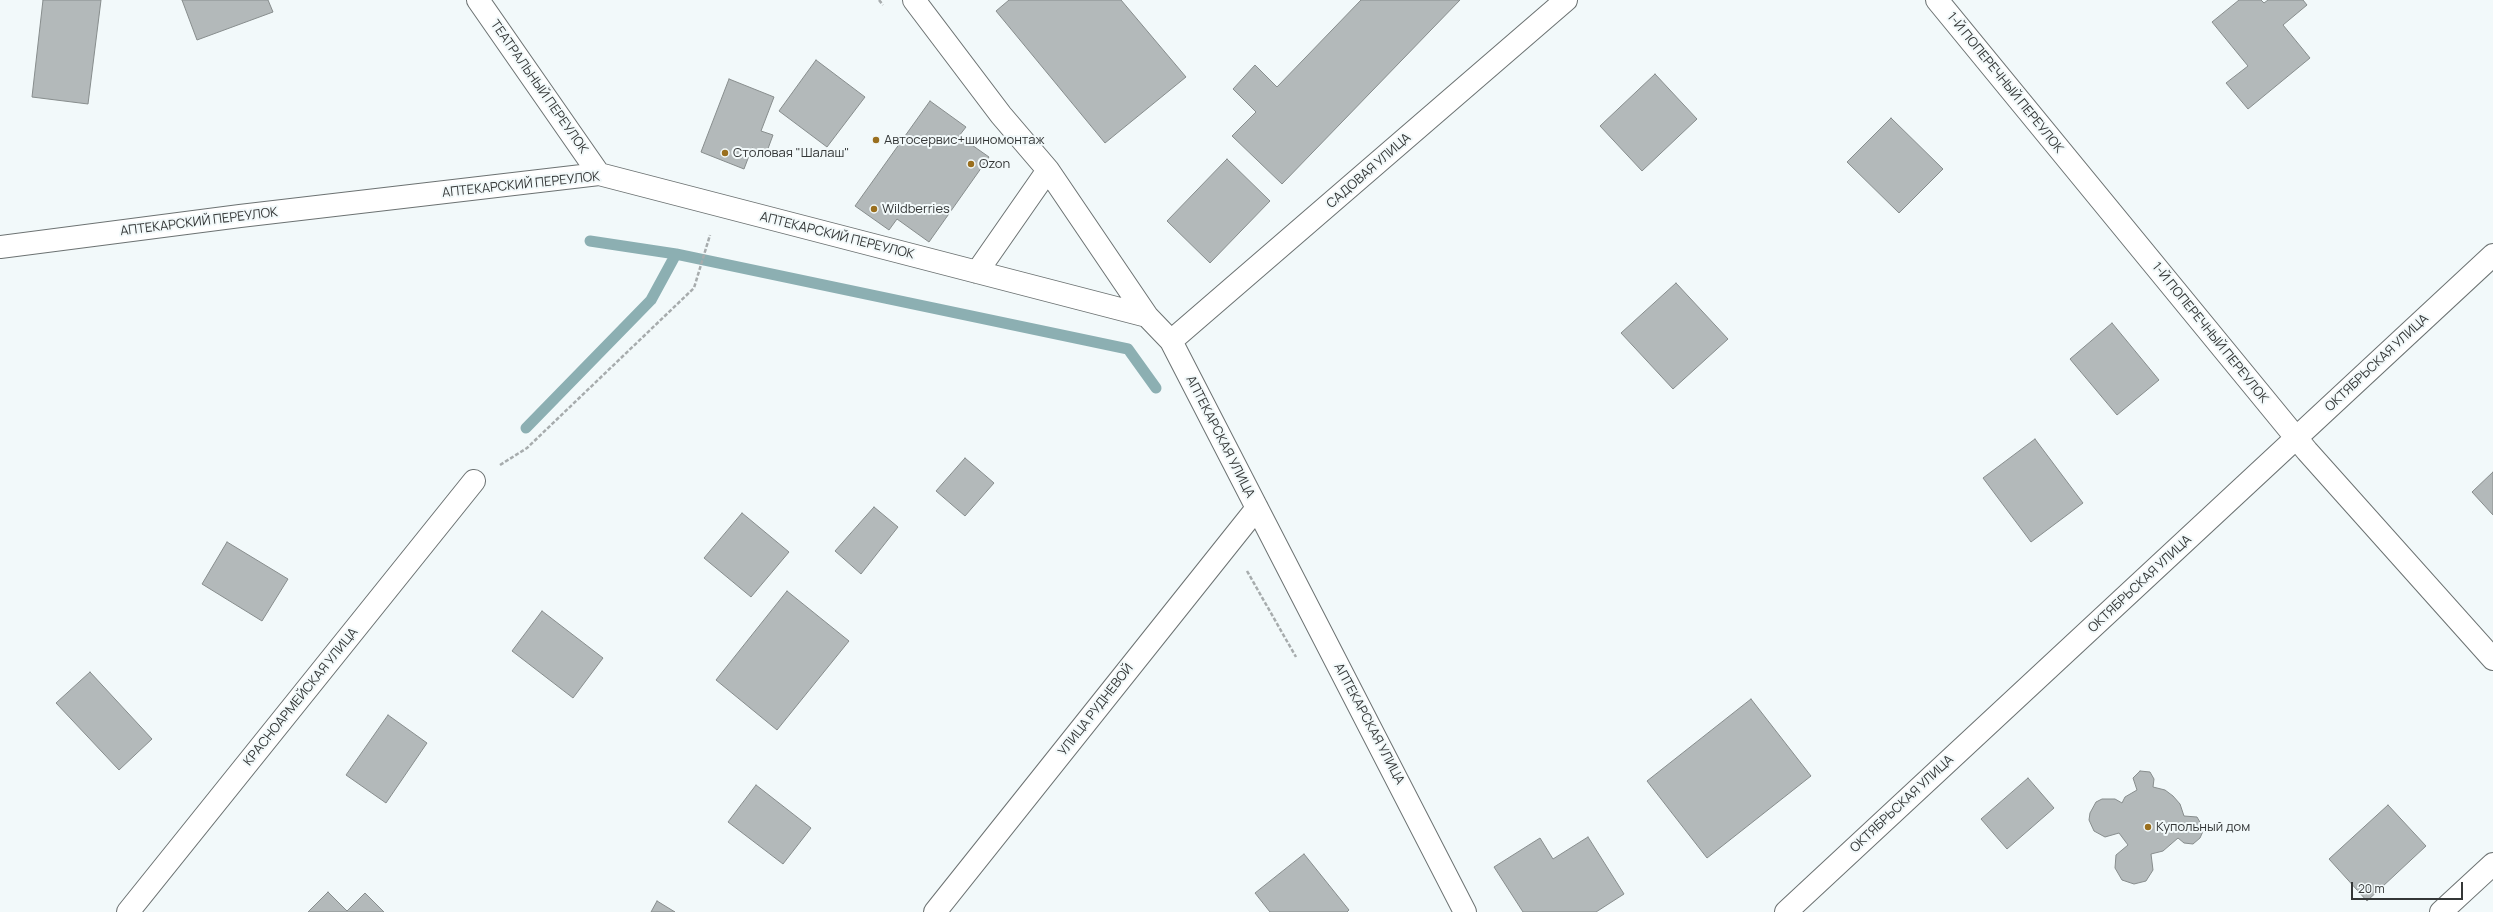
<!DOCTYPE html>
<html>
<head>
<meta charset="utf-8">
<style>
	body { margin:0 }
	#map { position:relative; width:2493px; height:912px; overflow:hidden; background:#f2f9fa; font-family:Manrope,sans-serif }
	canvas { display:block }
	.scale { position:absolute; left:2351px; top:882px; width:112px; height:18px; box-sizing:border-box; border:2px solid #343737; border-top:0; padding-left:5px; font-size:12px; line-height:14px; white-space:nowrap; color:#343737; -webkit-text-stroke:3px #f2f9fa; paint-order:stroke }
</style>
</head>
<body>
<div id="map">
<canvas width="2493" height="912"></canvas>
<div class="scale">20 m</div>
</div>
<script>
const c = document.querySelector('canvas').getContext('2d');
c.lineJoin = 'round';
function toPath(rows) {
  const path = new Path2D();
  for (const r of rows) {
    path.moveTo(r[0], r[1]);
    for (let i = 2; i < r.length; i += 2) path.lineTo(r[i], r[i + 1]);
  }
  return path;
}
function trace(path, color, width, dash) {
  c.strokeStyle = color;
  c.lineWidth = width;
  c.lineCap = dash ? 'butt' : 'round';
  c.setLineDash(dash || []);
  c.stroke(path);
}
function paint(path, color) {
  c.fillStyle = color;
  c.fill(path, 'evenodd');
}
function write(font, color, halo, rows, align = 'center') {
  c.font = font + ' Manrope,sans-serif';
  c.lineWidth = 4;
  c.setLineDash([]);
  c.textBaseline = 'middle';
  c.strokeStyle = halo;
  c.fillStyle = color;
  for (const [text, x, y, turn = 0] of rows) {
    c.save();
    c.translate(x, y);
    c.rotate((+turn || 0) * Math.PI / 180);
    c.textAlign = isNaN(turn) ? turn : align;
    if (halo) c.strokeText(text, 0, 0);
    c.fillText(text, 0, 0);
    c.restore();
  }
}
trace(toPath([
	[590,241,676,254,1128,349,1156,388],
	[526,428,651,300,676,254]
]), '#8cafb2', 11);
const building = toPath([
	[43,0,101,0,88,104,32,97,43,0],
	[182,0,268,0,273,12,197,40,182,0],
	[1009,0,1121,0,1186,77,1105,143,996,11,1009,0],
	[1361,0,1460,0,1282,184,1232,136,1256,112,1233,89,1255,65,1277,87,1361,0],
	[2239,0,2261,0,2264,3,2268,0,2303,0,2307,5,2283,25,2310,58,2248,109,2226,83,2248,66,2212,22,2239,0],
	[816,60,865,97,827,147,779,111,816,60],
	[1655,74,1697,119,1642,171,1600,126,1655,74],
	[729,79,774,97,761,131,773,135,766,154,752,148,744,169,701,152,729,79],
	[930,101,966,127,959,136,989,157,929,242,897,219,889,230,855,206,930,101],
	[1891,118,1943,169,1899,213,1847,162,1891,118],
	[1227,159,1270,201,1210,263,1167,221,1227,159],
	[1676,283,1728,339,1673,389,1621,333,1676,283],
	[2112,323,2159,380,2117,415,2070,359,2112,323],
	[2035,439,2083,503,2031,542,1983,478,2035,439],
	[965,458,994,483,965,516,936,491,965,458],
	[2493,472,2493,515,2472,492,2493,472],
	[874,507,898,527,861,574,835,551,874,507],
	[742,513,789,552,751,597,704,558,742,513],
	[227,542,288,579,262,621,202,584,227,542],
	[787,591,849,641,777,730,716,680,787,591],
	[542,611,603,658,573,698,512,651,542,611],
	[90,672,152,739,119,770,56,703,90,672],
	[1751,699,1811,776,1707,858,1647,781,1751,699],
	[388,715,427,743,386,803,346,775,388,715],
	[2140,771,2150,772,2154,779,2153,787,2165,790,2173,796,2180,804,2184,816,2197,817,2204,829,2200,838,2193,844,2184,843,2178,838,2163,851,2151,854,2153,870,2146,881,2134,884,2122,880,2115,868,2116,855,2128,845,2119,833,2105,837,2094,831,2089,820,2090,813,2096,802,2102,799,2115,799,2122,803,2125,797,2137,790,2133,778,2140,771],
	[2028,778,2054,808,2007,849,1981,819,2028,778],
	[756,785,811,828,783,864,728,822,756,785],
	[2388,805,2426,846,2367,901,2329,859,2388,805],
	[1588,837,1624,894,1596,912,1523,912,1494,867,1540,838,1553,859,1588,837],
	[1304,854,1349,910,1347,912,1270,912,1255,893,1304,854],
	[328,892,347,911,365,893,384,912,308,912,328,892],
	[657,901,675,912,651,912,657,901]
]);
paint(building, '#b3b9ba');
trace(building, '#878d8d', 1);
const minor = toPath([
	[478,0,599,174],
	[914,0,1001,115,1048,170,1147,316,1171,341,1465,912],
	[1937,0,2307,451,2493,659],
	[0,247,240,216,599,174,1147,316],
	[977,272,1048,170],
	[1171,341,1566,0],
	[128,912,474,481],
	[935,912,1257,508],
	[1786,912,2493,255],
	[2441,912,2493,864]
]);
trace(minor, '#6c7272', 24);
trace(toPath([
	[879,0,883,5],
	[500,465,527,448,694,288,710,235],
	[1247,571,1296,657]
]), '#a7acad', 2.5, [4, 2]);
trace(minor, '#fff', 22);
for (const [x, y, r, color] of [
	[876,140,4,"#9a6f1e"],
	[725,153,4,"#9a6f1e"],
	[971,164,4,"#9a6f1e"],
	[874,209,4,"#9a6f1e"],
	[2148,827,4,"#9a6f1e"]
]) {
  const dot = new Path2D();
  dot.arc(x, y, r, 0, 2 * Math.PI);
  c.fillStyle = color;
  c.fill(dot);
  trace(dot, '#f2f9fa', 1.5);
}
write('13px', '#343737', '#f2f9fa', [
	["1-Й ПОПЕРЕЧНЫЙ ПЕРЕУЛОК",2005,83,51],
	["ТЕАТРАЛЬНЫЙ ПЕРЕУЛОК",539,87,55],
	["САДОВАЯ УЛИЦА",1369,171,-41],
	["АПТЕКАРСКИЙ ПЕРЕУЛОК",521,185,-6],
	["АПТЕКАРСКИЙ ПЕРЕУЛОК",199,222,-7],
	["АПТЕКАРСКИЙ ПЕРЕУЛОК",837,236,14],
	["1-Й ПОПЕРЕЧНЫЙ ПЕРЕУЛОК",2210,333,51],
	["ОКТЯБРЬСКАЯ УЛИЦА",2377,363,-43],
	["АПТЕКАРСКАЯ УЛИЦА",1220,437,63],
	["ОКТЯБРЬСКАЯ УЛИЦА",2140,584,-43],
	["КРАСНОАРМЕЙСКАЯ УЛИЦА",301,697,-51],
	["УЛИЦА РУДНЕВОЙ",1096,710,-52],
	["АПТЕКАРСКАЯ УЛИЦА",1369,724,62],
	["ОКТЯБРЬСКАЯ УЛИЦА",1902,804,-43]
]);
write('13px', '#343737', '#f2f9fa', [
	["Автосервис+шиномонтаж",884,140],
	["Столовая \"Шалаш\"",733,153],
	["Ozon",979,164],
	["Wildberries",882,209],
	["Купольный дом",2156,827]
], 'left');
</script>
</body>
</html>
